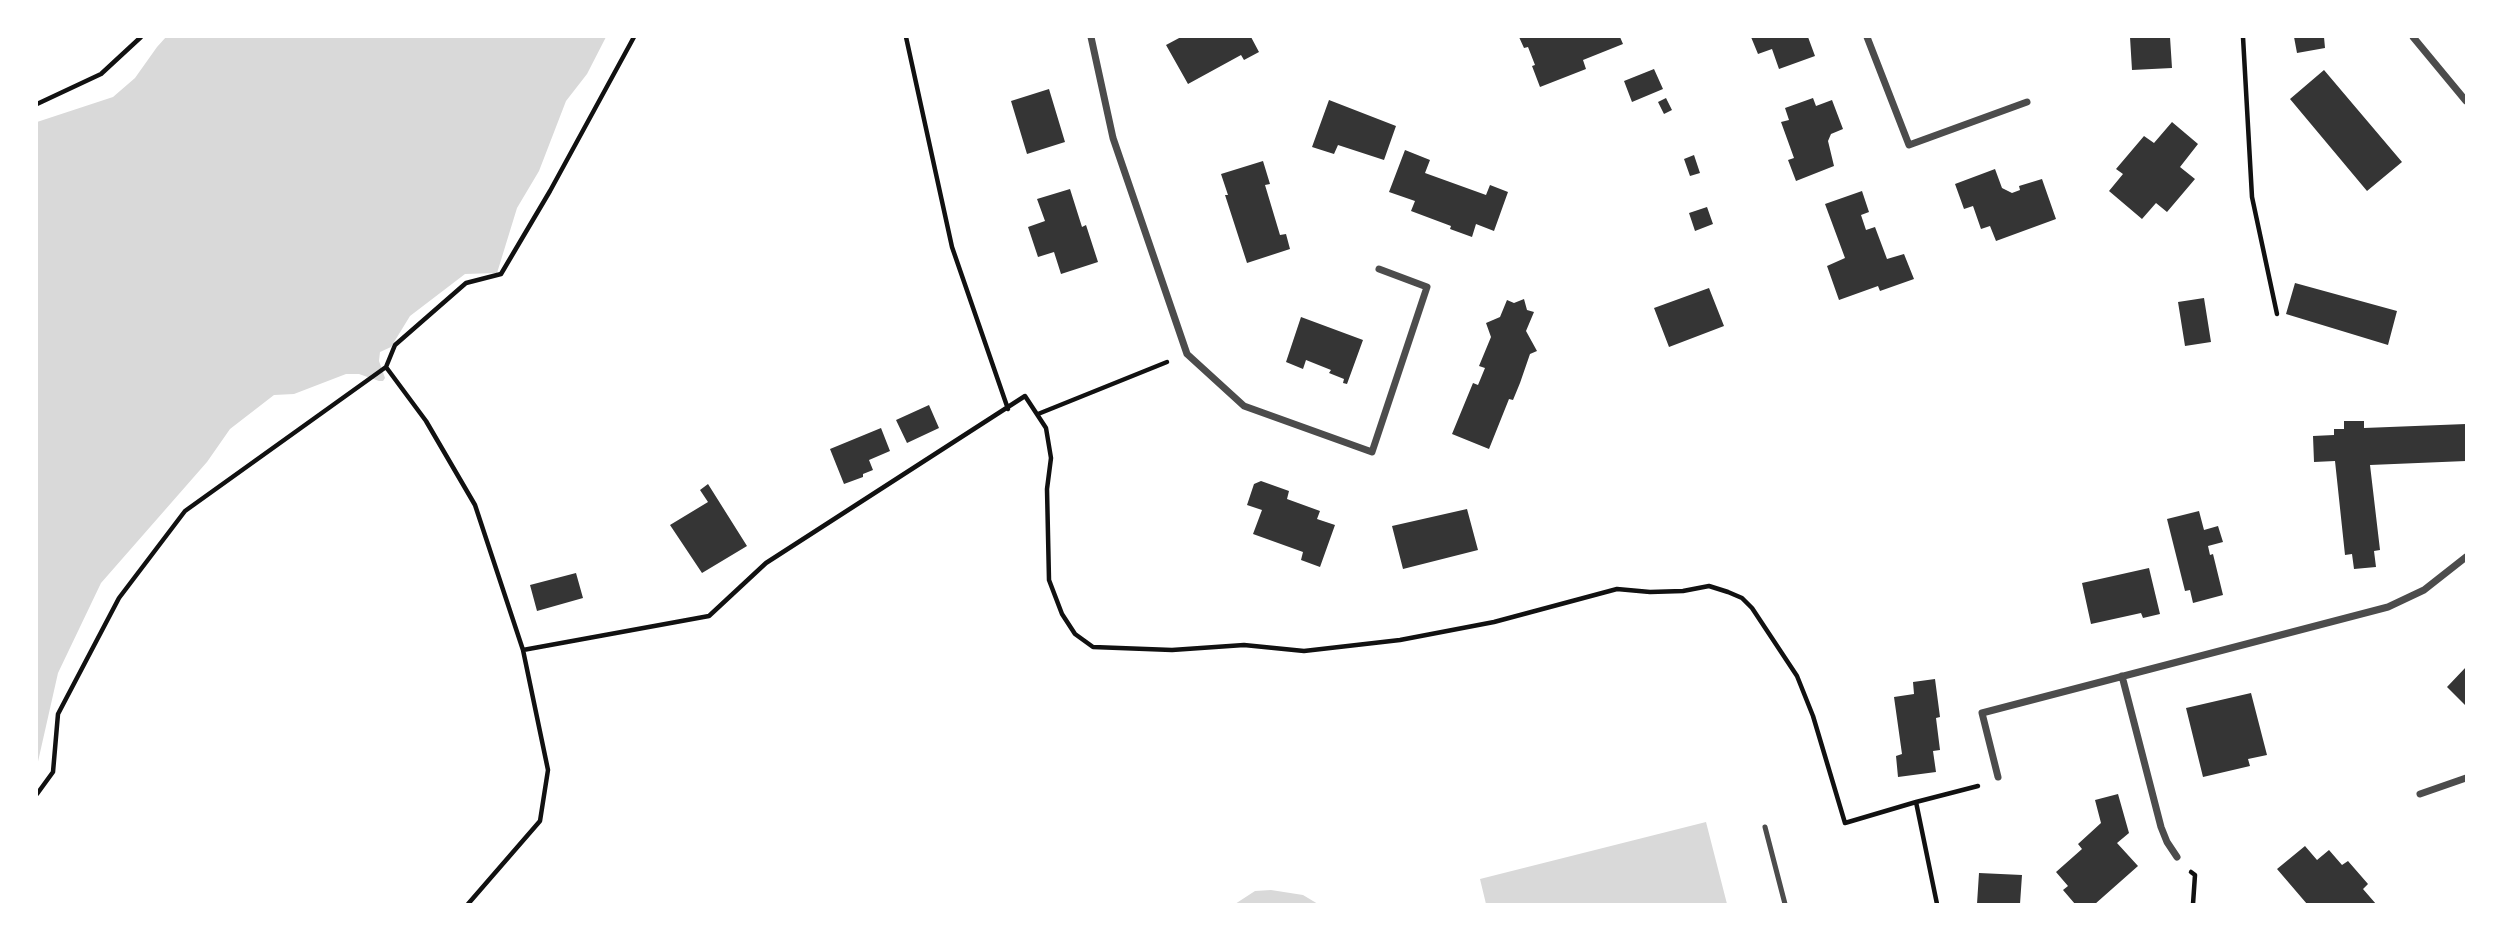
<!DOCTYPE html>
<style>
body{margin:0}
#map{position:relative;width:2503px;height:941px;overflow:hidden;background:#fff;font-family:"Golos Text",sans-serif}
canvas{display:block}
.frame{position:absolute;inset:0;border:38px solid #fff;pointer-events:none}
</style>
<div id="map">
<canvas width="2503" height="941"></canvas>
<div class="frame"></div>
</div>
<script>
const c = document.querySelector('canvas').getContext('2d');
c.lineJoin = 'round';
function paint(path, color) {
  c.fillStyle = color;
  c.fill(path, 'evenodd');
}
function poly(rows) {
  const path = new Path2D();
  for (const r of rows) {
    path.moveTo(r[0], r[1]);
    for (let i = 2; i < r.length; i += 2) path.lineTo(r[i], r[i + 1]);
  }
  return path;
}
function strokePath(path, color, width, dash) {
  c.strokeStyle = color;
  c.lineWidth = width;
  c.lineCap = dash ? 'butt' : 'round';
  c.setLineDash(dash || []);
  c.stroke(path);
}
paint(poly([
 [166,37,606,37,587,74,566,101,539,171,517,208,497,273,465,274,410,316,391,347,380,352,379,361,385,378,383,381,379,381,359,374,346,374,294,394,274,395,230,429,207,462,101,583,58,673,37,766,37,122,113,97,135,78,157,47],
 [1706,822,1727,904,1486,904,1480,879],
 [1271,890,1303,895,1318,904,1235,904,1255,891]
]), '#d9d9d9');
paint(poly([
 [1181,37,1251,37,1259,52,1244,60,1241,55,1188,84,1166,45],
 [1519,37,1620,37,1623,44,1583,60,1586,69,1540,87,1532,66,1535,65,1528,47,1524,48],
 [1751,37,1808,37,1815,56,1779,69,1772,49,1758,54],
 [2130,37,2170,37,2172,68,2132,70],
 [2294,37,2324,37,2325,48,2297,53],
 [1654,69,1663,89,1632,102,1624,81],
 [2324,70,2402,162,2367,191,2290,99],
 [1049,89,1065,142,1027,154,1011,101],
 [1666,98,1672,110,1664,114,1658,102],
 [1813,98,1816,106,1832,100,1843,129,1831,134,1828,141,1834,166,1796,181,1788,160,1794,158,1781,122,1789,120,1785,108],
 [1329,100,1396,126,1384,160,1338,145,1334,154,1312,147],
 [2172,122,2198,144,2180,167,2195,179,2167,212,2156,203,2142,219,2109,191,2123,174,2116,169,2144,136,2154,143],
 [1405,150,1430,160,1425,173,1486,195,1490,185,1508,192,1494,231,1476,224,1472,237,1450,229,1451,226,1411,211,1415,201,1389,192],
 [1694,155,1700,173,1690,176,1684,159],
 [1263,161,1270,184,1265,185,1280,235,1286,234,1290,249,1247,263,1225,195,1228,195,1221,174],
 [1995,169,2002,188,2012,193,2020,190,2019,186,2042,179,2056,219,1996,241,1990,226,1981,229,1973,206,1964,209,1955,184],
 [1070,189,1082,227,1086,225,1098,262,1061,274,1054,252,1038,257,1028,227,1045,221,1037,199],
 [1862,191,1869,212,1861,215,1866,230,1875,227,1887,259,1904,254,1914,279,1880,291,1878,286,1839,300,1827,266,1845,258,1825,204],
 [1707,207,1713,224,1695,231,1689,213],
 [2295,283,2397,311,2388,345,2286,314],
 [1709,288,1724,326,1669,347,1654,308],
 [2204,298,2211,342,2185,346,2178,302],
 [1524,299,1527,310,1534,312,1526,331,1537,351,1530,354,1520,383,1513,400,1509,399,1489,449,1452,434,1473,383,1478,385,1485,368,1479,366,1491,337,1486,323,1500,317,1507,300,1514,303],
 [1301,317,1363,340,1347,384,1343,383,1344,379,1329,373,1331,370,1306,360,1303,369,1286,362],
 [929,405,939,428,907,443,896,420],
 [2344,421,2364,421,2364,428,2466,424,2466,461,2370,465,2380,550,2374,551,2376,567,2354,569,2352,554,2345,555,2335,461,2314,462,2313,436,2334,435,2334,429,2344,429],
 [881,428,890,451,869,460,873,470,863,474,863,477,844,484,830,449],
 [1261,481,1289,491,1287,499,1320,511,1317,519,1335,525,1320,567,1301,560,1303,552,1253,534,1262,510,1247,505,1254,484],
 [708,484,747,546,702,573,670,525,708,502,700,490],
 [1467,509,1478,550,1403,569,1392,526],
 [2199,511,2204,530,2218,526,2223,542,2208,546,2210,555,2213,554,2223,595,2193,603,2190,590,2185,591,2167,519],
 [2149,568,2160,614,2143,618,2141,613,2091,624,2082,583],
 [576,573,583,598,537,611,530,585],
 [2466,667,2466,706,2447,687],
 [1935,679,1940,717,1936,718,1940,750,1933,751,1936,772,1898,777,1896,756,1902,754,1894,697,1914,694,1913,682],
 [2251,693,2267,755,2248,759,2250,766,2203,777,2186,708],
 [2118,794,2129,833,2117,843,2138,866,2095,904,2075,904,2063,890,2068,886,2056,872,2082,849,2078,844,2101,823,2095,800],
 [2305,846,2317,860,2329,850,2342,865,2348,861,2368,884,2363,889,2376,904,2307,904,2277,869],
 [1979,873,2022,875,2020,904,1977,904]
]), '#353535');
strokePath(poly([
 [906,37,952,247,1008,409],
 [2243,37,2252,197,2277,314],
 [37,104,101,74,141,37],
 [386,367,426,421,475,505,523,650,548,770,540,821,468,904],
 [1038,414,1167,362],
 [523,650,709,616,766,563,1025,396,1046,428,1051,458,1047,489,1049,580,1062,614,1075,634,1093,647,1172,650,1244,645,1304,651,1400,640,1494,622,1617,589,1650,592,1683,591,1709,586,1728,592,1742,598,1752,608,1797,676,1813,716,1845,823,1916,802,1937,904],
 [37,794,53,772,58,714,119,598,185,511,386,367,395,345,466,283,501,274,550,191,634,37],
 [1916,802,1978,786],
 [2191,872,2195,875,2193,904]
]), '#111', 4.5);
strokePath(poly([
 [1765,827,1785,904]
]), '#4c4c4c', 5);
strokePath(poly([
 [1091,37,1113,138,1187,354,1244,406,1372,452,1427,287,1379,269],
 [1867,37,1909,145,2027,102],
 [2413,37,2466,101],
 [2122,676,2161,827,2167,842,2177,857],
 [1998,777,1982,713,2388,607,2424,590,2466,557],
 [2420,794,2466,778]
]), '#4c4c4c', 7);
</script>
